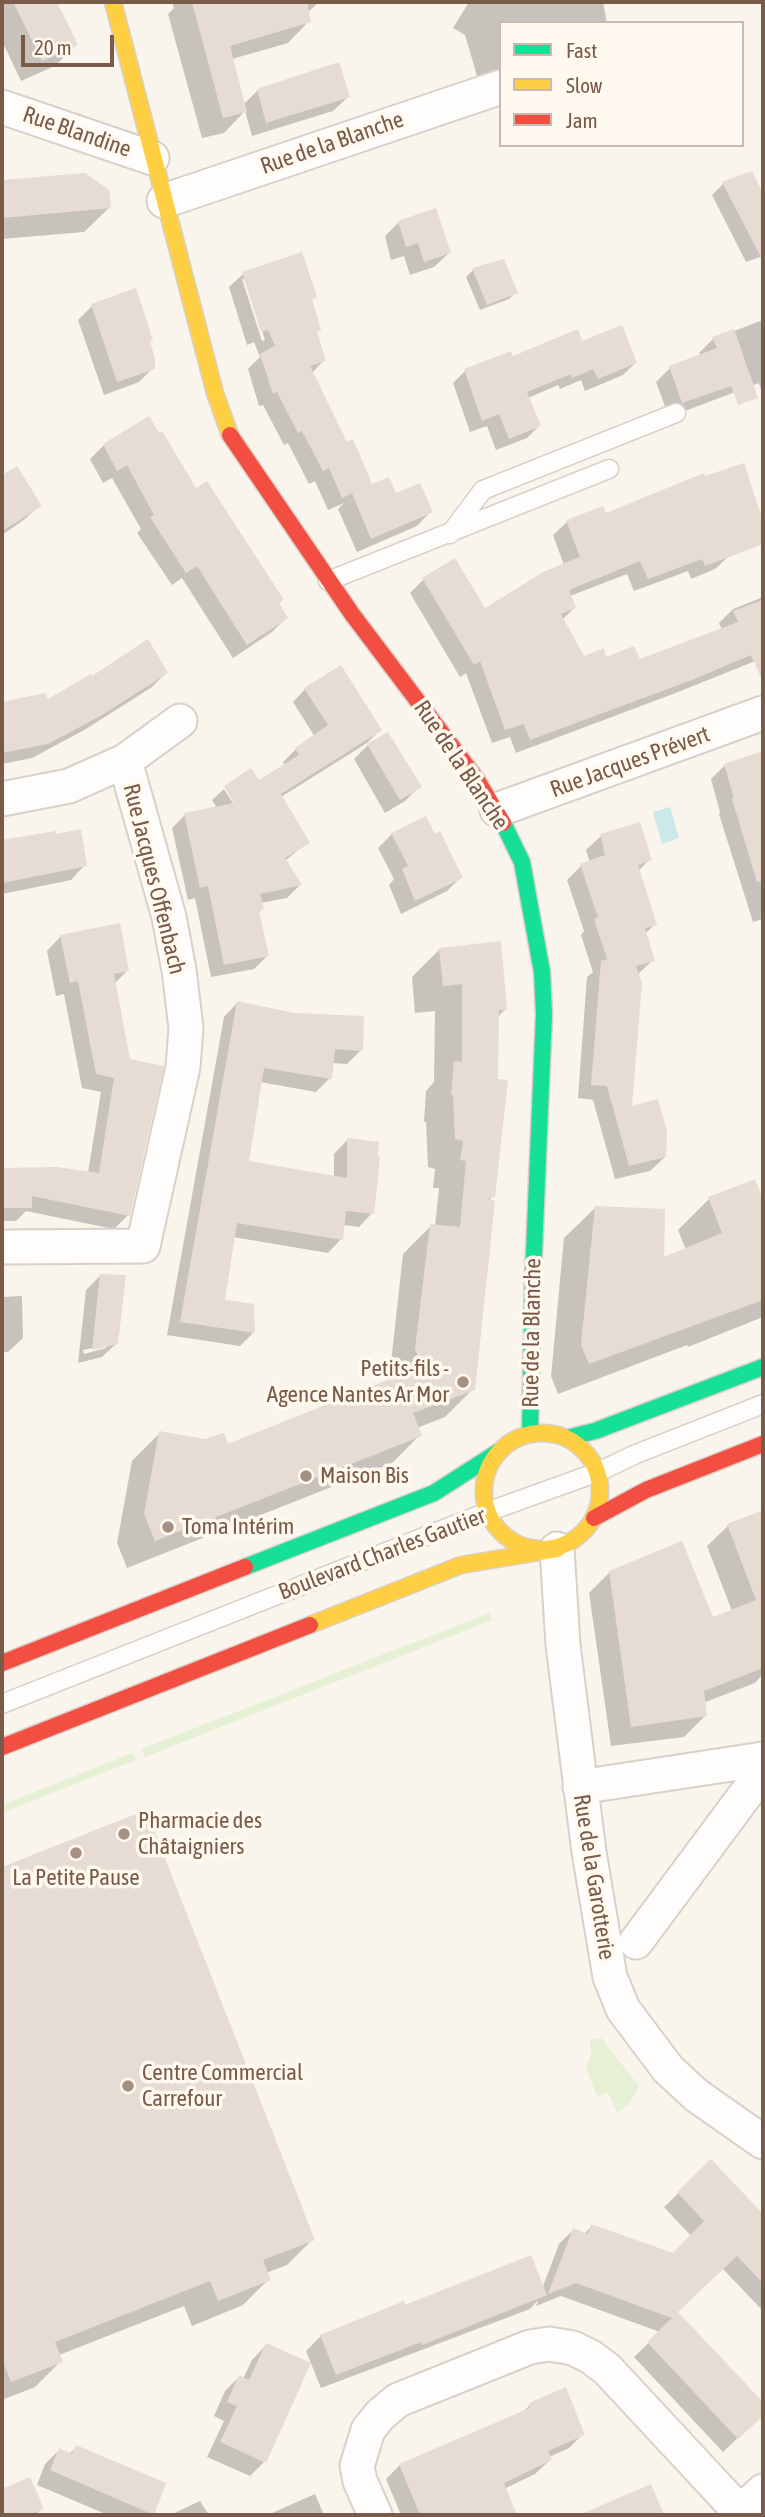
<!DOCTYPE html>
<meta charset="utf-8">
<style>
body{margin:0}
#map{position:relative;width:765px;height:2517px;overflow:hidden;background:#f9f4ec;font-family:"Asap Condensed",sans-serif}
canvas{display:block}
.frame{position:absolute;inset:0;border:4px solid #7a5a48;pointer-events:none}
.legend{position:absolute;left:499px;top:21px;width:245px;height:126px;box-sizing:border-box;background:#fff9ef;border:2px solid #cab9ac;margin:0;padding:9px 12px;list-style:none;font-size:21px;color:#7a5a48}
.legend li{display:flex;align-items:center;gap:14px;height:35px}
.legend b{width:35px;border:2px solid #cab9ac}
.scale{position:absolute;left:21px;top:35px;width:93px;height:32px;box-sizing:border-box;border:4px solid #7a5a48;border-top:0;padding-left:9px;font-size:21px;line-height:24px;white-space:nowrap;color:#7a5a48;-webkit-text-stroke:5px #fff9ef;paint-order:stroke}
</style>
<div id="map">
<canvas width="765" height="2517"></canvas>
<div class="frame"></div>
<ul class="legend">
<li><b style="height:9px;background:#16e098"></b>Fast</li>
<li><b style="height:9px;background:#ffcf43"></b>Slow</li>
<li><b style="height:9px;background:#f24e42"></b>Jam</li>
</ul>
<div class="scale">20 m</div>
</div>
<script>
const c = document.querySelector('canvas').getContext('2d');
c.lineJoin = 'round';
function paint(path, color) {
  c.fillStyle = color;
  c.fill(path, 'evenodd');
}
function poly(rows) {
  const path = new Path2D();
  for (const r of rows) {
    if (r.length === 3) {
      path.moveTo(r[0] + r[2], r[1]);
      path.arc(r[0], r[1], r[2], 0, 2 * Math.PI);
      continue;
    }
    path.moveTo(r[0], r[1]);
    for (let i = 2; i < r.length; i += 2) path.lineTo(r[i], r[i + 1]);
  }
  return path;
}
function strokePath(path, color, width, dash) {
  c.strokeStyle = color;
  c.lineWidth = width;
  c.lineCap = dash ? 'butt' : 'round';
  c.setLineDash(dash || []);
  c.stroke(path);
}
function drawText(font, color, halo, rows, align = 'center') {
  c.font = font + ' "Asap Condensed",sans-serif';
  c.lineWidth = 7;
  c.setLineDash([]);
  c.textBaseline = 'middle';
  c.strokeStyle = halo;
  c.fillStyle = color;
  for (const [text, x, y, turn = 0] of rows) {
    c.save();
    c.translate(x, y);
    c.rotate((+turn || 0) * Math.PI / 180);
    c.textAlign = isNaN(turn) ? turn : align;
    if (halo) c.strokeText(text, 0, 0);
    c.fillText(text, 0, 0);
    c.restore();
  }
}
paint(poly([
 [489,1613,492,1620,145,1757,142,1749],
 [133,1753,136,1760,2,1813,2,1805],
 [601,2038,639,2086,629,2104,617,2113,608,2093,597,2096,586,2068,591,2055,590,2040]
]), '#e5f0d5');
paint(poly([
 [670,807,679,838,662,844,653,812]
]), '#cce8eb');
paint(poly([
 [2,2,55,2,76,45,55,66,21,81,2,41],
 [172,2,319,2,307,13,309,21,288,43,232,59,243,105,258,90,348,97,333,111,252,136,245,111,224,133,202,138,168,14,174,8],
 [469,2,603,2,607,23,501,23,501,80,480,86,465,35,453,28],
 [751,173,763,198,763,256,746,262,712,195,723,184],
 [84,175,109,208,84,232,2,239,2,181],
 [399,222,449,253,434,267,410,275,404,256,391,260,385,236],
 [473,270,516,292,509,299,480,310,466,277],
 [243,274,315,297,310,301,315,333,324,360,312,373,346,444,370,484,364,490,396,496,431,511,417,526,357,552,338,509,344,503,328,510,315,481,309,484,288,443,284,445,263,405,259,406,248,369,260,357,254,342,247,345,229,287],
 [242,279,246,279,265,340,262,341],
 [92,306,148,342,153,368,139,382,104,395,78,320],
 [763,320,763,396,759,383,669,417,656,382,670,368,701,356,699,353,713,339],
 [581,343,635,363,623,375,585,391,581,380,560,389,558,385,528,398,539,426,527,438,496,450,487,426,470,432,453,383,465,371],
 [104,445,195,491,286,618,272,632,233,658,182,578,172,585,137,533,141,529,112,478,103,483,90,459],
 [743,465,763,526,750,541,729,556,715,569,691,579,688,571,634,591,627,574,570,596,574,608,562,620,583,658,639,661,722,630,719,623,733,609,763,597,763,658,673,694,516,753,510,737,492,743,466,673,460,677,410,593,423,580,484,610,564,565,553,535,567,522,605,515],
 [17,468,40,505,25,519,2,535,2,477],
 [166,673,152,687,86,729,32,758,2,764,2,704,44,695,47,701],
 [305,689,380,730,367,743,281,797,308,842,285,861,300,885,287,898,261,903,262,909,258,913,267,956,254,969,211,977,195,898,188,900,172,828,185,815,217,808,212,800,224,789,238,811,259,783,285,766,283,762,296,749,315,737,293,702],
 [368,745,419,787,405,801,385,813,354,759],
 [763,753,763,919,753,922,719,814,720,812,711,779,725,765],
 [392,834,434,836,461,877,447,891,401,914,389,885,394,879,378,848],
 [601,836,650,859,638,871,655,924,645,934,653,960,638,974,630,1109,665,1157,650,1171,615,1179,593,1100,578,1098,587,977,593,972,581,935,584,931,567,880,581,866,590,863,586,850],
 [20,844,85,865,71,880,2,894,2,847],
 [61,936,127,971,114,984,128,1215,114,1229,26,1211,16,1221,2,1221,2,1169,57,1168,88,1173,101,1092,82,1088,64,994,56,996,47,951],
 [440,949,505,1009,497,1018,493,1196,489,1201,473,1389,445,1417,417,1428,420,1435,392,1463,127,1568,117,1543,132,1461,160,1433,227,1446,389,1381,403,1254,431,1226,435,1226,439,1188,433,1188,435,1169,428,1167,426,1122,424,1122,426,1091,434,1082,435,1011,415,1013,412,977],
 [237,1003,361,1050,347,1064,332,1063,330,1078,316,1092,260,1082,247,1162,334,1177,334,1154,347,1140,372,1213,359,1227,343,1225,341,1239,328,1253,233,1237,223,1302,253,1333,240,1346,167,1335,224,1017],
 [754,1181,763,1205,763,1317,688,1347,687,1345,558,1394,551,1376,564,1238,595,1208,663,1259,686,1250,678,1230,709,1199],
 [100,1276,117,1343,102,1357,78,1363,86,1290],
 [106,1345,106,1348,84,1354,83,1350],
 [22,1296,23,1338,8,1352,2,1352,2,1297],
 [763,1511,763,1674,755,1683,703,1703,705,1716,684,1737,611,1746,589,1593,610,1572,712,1619,732,1611,707,1546,728,1526],
 [145,1812,313,2239,287,2265,266,2273,269,2279,243,2305,192,2326,184,2306,59,2355,61,2361,35,2387,2,2400,2,1869],
 [711,2162,763,2215,763,2311,722,2268,676,2312,763,2405,763,2414,723,2452,634,2357,660,2332,561,2296,536,2306,538,2300,530,2309,321,2388,306,2351,321,2336,404,2307,542,2289,559,2244,573,2230,584,2234,592,2226,673,2255,691,2236,664,2207],
 [266,2345,264,2462,250,2476,207,2457,224,2421,214,2416,225,2391,239,2377,243,2379,252,2360],
 [530,2405,583,2434,569,2448,549,2457,550,2460,535,2474,504,2489,515,2515,431,2515,430,2512,421,2515,401,2515,386,2479,400,2465,521,2414],
 [77,2447,164,2484,152,2514,108,2515,37,2485,45,2464,59,2450,69,2454],
 [29,2479,42,2508,35,2515,2,2515,2,2491],
 [315,2494,324,2515,270,2515,272,2513],
 [200,2501,209,2515,170,2515]
]), '#0003');
paint(poly([
 [13,2,57,2,78,45,42,61],
 [192,2,307,2,311,22,230,46,247,112,223,118],
 [339,62,350,97,266,123,257,89],
 [752,171,763,194,763,261,722,182],
 [85,173,109,190,111,208,2,218,2,180],
 [436,208,451,253,424,262,418,243,406,247,398,221],
 [302,252,317,297,312,299,321,330,317,332,326,361,310,366,347,442,353,439,372,484,342,498,329,468,323,471,302,431,298,433,277,392,273,394,260,354,275,346,268,330,261,332,242,272],
 [504,259,518,293,487,305,472,268],
 [136,288,153,340,150,341,155,359,155,369,117,382,91,304],
 [622,325,637,363,598,379,593,369,572,378,571,374,527,392,541,426,509,439,499,414,482,421,464,369,511,351,513,356,578,329,582,341],
 [734,329,758,398,738,405,731,386,682,403,669,366,717,348,712,337],
 [149,416,159,433,162,431,196,488,207,481,284,600,279,603,288,618,247,645,197,566,186,573,150,517,154,515,127,465,117,471,103,444],
 [744,463,763,521,763,544,705,566,702,559,648,579,640,561,569,590,576,608,561,614,584,656,604,648,606,657,634,646,640,659,738,622,733,611,763,600,763,682,751,655,689,681,530,740,524,724,505,730,480,661,474,665,422,578,455,558,485,608,545,571,580,557,566,520,603,506,606,513,704,473,705,476],
 [17,466,42,506,2,531,2,475],
 [389,477,396,493,420,483,433,512,371,539,352,493],
 [148,639,168,673,102,715,48,744,2,753,2,702,45,693,48,699,91,674,92,676],
 [341,665,382,730,281,794,310,843,285,858,302,885,260,894,264,909,259,911,269,956,224,965,208,886,200,888,184,813,234,803,224,786,251,768,259,780,299,755,295,748,328,725,304,688],
 [388,732,422,787,400,800,367,744],
 [763,751,763,881,757,882,732,799,734,798,724,764],
 [426,816,435,834,440,831,463,878,415,901,402,869,408,866,391,833],
 [640,822,652,860,638,865,657,925,645,928,655,961,636,966,642,983,632,1106,658,1099,667,1131,666,1157,629,1166,607,1086,591,1085,601,961,607,959,594,919,598,917,580,864,605,855,600,834],
 [81,829,87,866,2,883,2,840,56,831,56,834],
 [120,923,129,971,114,974,130,1059,164,1066,130,1216,32,1196,32,1208,2,1208,2,1168,57,1167,99,1173,114,1078,96,1074,78,981,70,983,60,935],
 [501,941,507,1010,499,1010,498,1079,508,1080,495,1197,487,1199,495,1201,475,1390,413,1413,422,1436,155,1541,144,1514,159,1431,205,1439,224,1433,228,1444,422,1366,415,1349,430,1224,460,1227,466,1161,460,1160,463,1141,455,1139,453,1095,451,1095,454,1061,462,1062,462,984,443,986,439,948],
 [237,1001,294,1013,364,1016,363,1051,335,1049,332,1079,264,1068,249,1161,347,1178,347,1138,379,1142,378,1156,380,1157,374,1214,346,1211,343,1240,237,1223,225,1300,254,1304,255,1333,180,1322],
 [755,1179,763,1200,763,1300,589,1364,581,1345,595,1206,665,1209,664,1257,722,1233,708,1197],
 [100,1274,126,1275,118,1344,92,1350],
 [763,1510,763,1668,704,1691,707,1716,631,1727,609,1571,682,1541,713,1617,756,1600,727,1524],
 [146,1810,315,2240,263,2260,271,2280,218,2301,210,2281,55,2342,63,2362,11,2382,2,2359,2,1867],
 [711,2159,763,2214,763,2283,737,2256,678,2312,763,2402,763,2416,738,2439,647,2342,672,2318,576,2283,548,2294,573,2228,588,2234,591,2224,673,2253,704,2221,677,2192],
 [531,2255,547,2295,422,2345,421,2342,336,2375,320,2335,404,2301,405,2305],
 [266,2343,311,2363,266,2463,220,2442,237,2406,227,2402,239,2375,249,2380],
 [566,2387,585,2435,548,2451,552,2460,504,2483,517,2515,420,2515,399,2464,530,2408,529,2403],
 [76,2445,166,2483,154,2515,50,2470,59,2448,72,2454],
 [30,2477,44,2509,29,2515,2,2515,2,2489],
 [651,2484,664,2515,579,2515]
]), '#e6dcd3');
const lane = poly([
 [450,534,483,490,676,413],
 [328,581,609,469],
 [2,1704,487,1512,598,1472,636,1454,763,1404]
]);
const street = poly([
 [2,107,152,158],
 [164,201,501,87],
 [2,799,69,786,125,761,180,721],
 [497,810,763,713],
 [2,1247,143,1246,183,1067,186,1028,179,970,169,917,125,761],
 [557,1549,563,1645,589,1852,610,1977,623,2009,668,2069,696,2095,763,2142],
 [580,1787,763,1759],
 [636,1942,763,1771],
 [375,2515,360,2481,357,2466,368,2430,380,2415,398,2400,530,2347,549,2344,573,2348,591,2357,607,2369,740,2512],
 [737,2515,763,2491]
]);
const fast = poly([
 [503,823,522,862,542,972,544,1014,533,1276,530,1434],
 [567,1438,595,1431,763,1367],
 [245,1567,434,1493,498,1452]
]);
const slow = poly([
 [113,2,215,393,230,435],
 [542,1491,58],
 [310,1625,461,1565,557,1549]
]);
const jam = poly([
 [230,435,352,614,475,777,503,823],
 [594,1518,646,1490,763,1444],
 [2,1663,245,1567],
 [2,1747,310,1625]
]);
strokePath(lane, '#d8d1ca', 21);
strokePath(street, '#d8d1ca', 37);
strokePath(fast, '#d8d0c8', 19);
strokePath(slow, '#d8d0c8', 19);
strokePath(jam, '#d8d0c8', 19);
strokePath(lane, '#fefdfc', 18);
strokePath(street, '#fefdfc', 33);
strokePath(fast, '#16e098', 16);
strokePath(slow, '#ffcf43', 16);
strokePath(jam, '#f24e42', 16);
for (const [x, y, r, color] of [
 [463,1382,7,"#a69081"],
 [306,1476,7,"#a69081"],
 [168,1527,7,"#a69081"],
 [124,1834,7,"#a69081"],
 [76,1853,7,"#a69081"],
 [128,2086,7,"#a69081"]
]) {
  const dot = new Path2D();
  dot.arc(x, y, r, 0, 2 * Math.PI);
  c.fillStyle = color;
  c.fill(dot);
  strokePath(dot, '#fff9ef', 2.5);
}
drawText('23px', '#7a5a48', '#fff9ef', [
 ["Rue Blandine",77,132,19],
 ["Rue de la Blanche",332,143,-19],
 ["Rue Jacques Prévert",630,762,-20],
 ["Rue de la Blanche",461,765,56],
 ["Rue Jacques Offenbach",154,879,76],
 ["Rue de la Blanche",532,1333,-89],
 ["Boulevard Charles Gautier",382,1554,-21],
 ["Rue de la Garotterie",594,1877,81]
]);
drawText('23px', '#7a5a48', '#fff9ef', [
 ["Petits-fils -",449,1369,"right"],
 ["Agence Nantes Ar Mor",449,1395,"right"],
 ["Maison Bis",320,1476],
 ["Toma Intérim",182,1527],
 ["Pharmacie des",138,1821],
 ["Châtaigniers",138,1847],
 ["La Petite Pause",76,1878,"center"],
 ["Centre Commercial",142,2073],
 ["Carrefour",142,2099]
], 'left');
</script>
